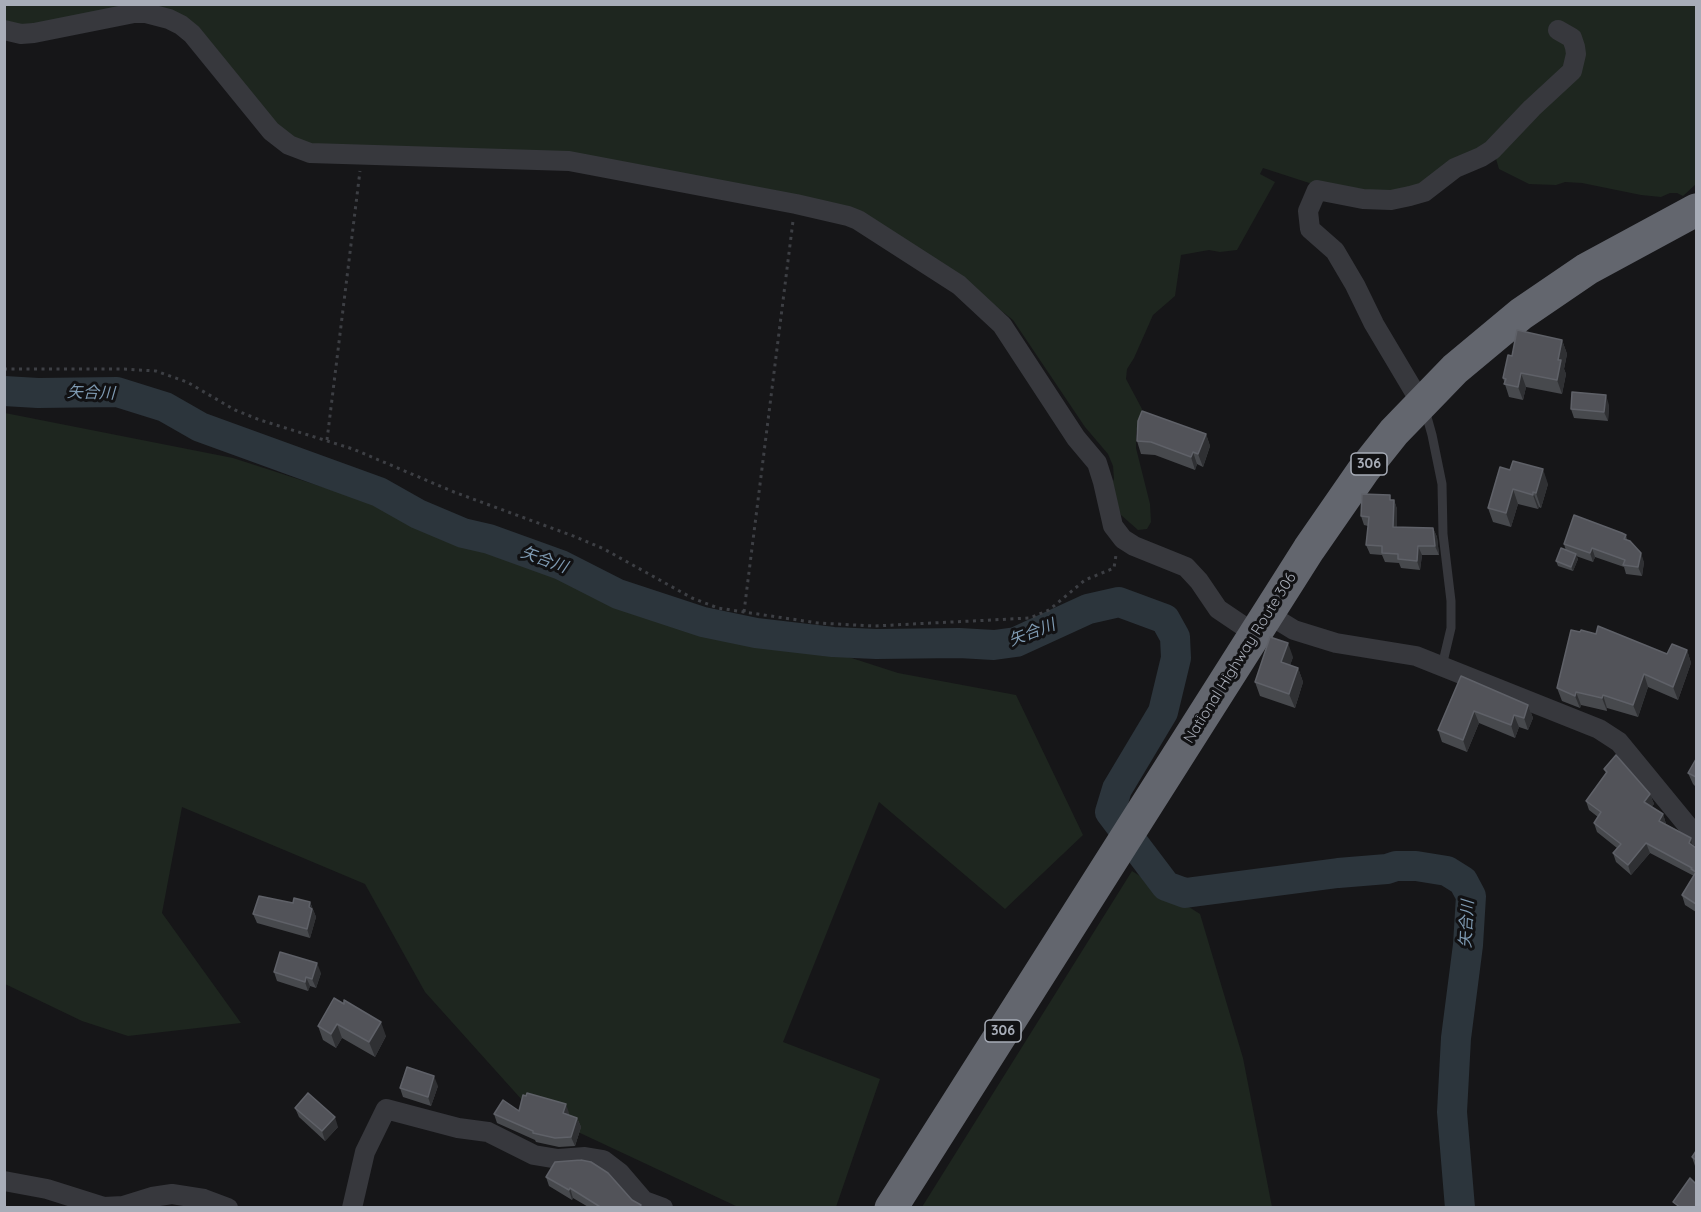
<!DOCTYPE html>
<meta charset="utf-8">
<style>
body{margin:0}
#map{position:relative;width:1701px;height:1212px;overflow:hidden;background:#161618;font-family:Quicksand,sans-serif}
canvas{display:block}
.frame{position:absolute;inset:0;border:6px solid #a8adb8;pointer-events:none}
</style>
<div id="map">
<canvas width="1701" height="1212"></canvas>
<div class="frame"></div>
</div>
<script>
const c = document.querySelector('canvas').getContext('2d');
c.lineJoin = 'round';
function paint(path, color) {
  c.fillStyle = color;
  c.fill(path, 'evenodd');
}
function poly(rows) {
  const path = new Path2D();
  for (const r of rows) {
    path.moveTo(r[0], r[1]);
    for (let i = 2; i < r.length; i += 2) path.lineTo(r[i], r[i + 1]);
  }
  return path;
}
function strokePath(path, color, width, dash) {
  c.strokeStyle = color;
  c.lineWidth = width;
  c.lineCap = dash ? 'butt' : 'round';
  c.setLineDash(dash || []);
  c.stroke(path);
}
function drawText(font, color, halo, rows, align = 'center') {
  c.font = font + ' Quicksand,"Noto Sans JP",sans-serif';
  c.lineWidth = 6;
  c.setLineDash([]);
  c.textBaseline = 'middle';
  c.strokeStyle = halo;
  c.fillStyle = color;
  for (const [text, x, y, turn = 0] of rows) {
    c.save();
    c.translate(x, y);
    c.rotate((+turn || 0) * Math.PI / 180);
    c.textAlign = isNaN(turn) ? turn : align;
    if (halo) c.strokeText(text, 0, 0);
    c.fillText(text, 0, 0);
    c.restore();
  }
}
paint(poly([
 [5,4,1696,5,1696,184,1683,196,1677,193,1670,193,1661,197,1641,195,1582,183,1565,182,1556,185,1529,184,1499,169,1496,159,1497,151,1500,146,1532,113,1568,84,1578,69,1580,59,1579,41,1574,33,1557,26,1556,34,1569,44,1571,58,1565,73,1528,105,1490,147,1462,159,1428,186,1391,196,1363,195,1334,191,1263,168,1260,174,1275,182,1237,250,1220,252,1209,250,1181,255,1175,296,1153,315,1134,358,1127,369,1126,379,1142,409,1136,433,1136,448,1150,504,1151,522,1147,529,1138,530,1121,515,1110,487,1114,479,1113,466,1108,454,1085,427,1013,320,965,282,872,221,809,199,585,155,325,148,309,146,291,137,276,123,195,25,178,14,165,9,143,5,122,6,39,25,19,25,5,22],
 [5,413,233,458,898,673,1016,695,1083,835,1005,909,879,802,783,1042,880,1079,836,1207,738,1207,531,1110,425,992,365,884,182,807,162,913,241,1023,128,1036,82,1021,5,984],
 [1132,871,1200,914,1243,1058,1272,1207,922,1207]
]), '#1e261f');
strokePath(poly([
 [4,391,38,393,117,392,165,407,200,427,379,492,418,514,463,533,489,539,561,565,618,594,703,622,756,633,833,642,876,644,959,643,994,645,1016,642,1088,609,1119,602,1165,619,1175,637,1176,658,1163,712,1117,789,1110,812,1166,886,1185,893,1338,873,1387,869,1396,866,1416,866,1447,871,1463,881,1471,896,1468,945,1456,1038,1452,1112,1460,1208]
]), '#2c353c', 30);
strokePath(poly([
 [4,369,123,369,156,371,187,382,235,410,260,420,353,449,454,492,576,537,604,549,692,598,718,608,744,612,818,623,874,626,1030,618,1049,610,1085,580,1114,568,1116,555],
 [327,440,360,171],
 [744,612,793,221]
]), '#3d3f44', 3, [3, 4.5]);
strokePath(poly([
 [1425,410,1432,435,1442,484,1443,534,1451,601,1451,628,1442,666]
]), '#37383d', 9);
strokePath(poly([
 [4,30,21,34,34,33,134,13,146,13,169,19,181,25,192,34,271,131,289,145,310,153,569,161,796,204,848,216,858,220,959,285,1002,325,1076,438,1097,463,1103,482,1113,526,1123,539,1134,546,1186,567,1199,581,1218,609,1255,634],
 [1421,403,1374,324,1355,285,1335,251,1310,229,1308,211,1317,190,1363,199,1391,200,1410,196,1424,192,1455,168,1481,157,1492,150,1532,108,1572,71,1576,54,1575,47,1572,38,1558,30],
 [1268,614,1294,630,1336,643,1416,656,1599,729,1619,742,1696,836],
 [4,1181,47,1189,104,1207,123,1206,152,1197,172,1194,204,1199,228,1208],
 [352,1208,365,1152,386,1109,458,1128,488,1132,534,1155,558,1159,585,1157,603,1160,620,1173,644,1201,663,1208]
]), '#37383d', 20);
strokePath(poly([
 [891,1208,1309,549,1363,471,1394,432,1455,369,1521,314,1587,269,1696,210]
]), '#63666e', 33);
paint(poly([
 [1562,340,1567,354,1564,369,1566,374,1562,394,1526,387,1523,400,1509,397,1503,378,1512,356],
 [1609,405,1608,421,1574,418,1571,409],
 [1206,434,1210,446,1203,467,1197,464,1195,470,1155,455,1141,454,1137,441],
 [1500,467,1548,484,1541,508,1539,507,1538,509,1518,504,1511,527,1493,522,1488,508],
 [1392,500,1394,500,1397,509,1397,527,1433,528,1437,537,1439,555,1422,555,1420,570,1401,568,1399,563,1385,562,1382,555,1370,554,1366,545,1368,526,1364,525,1361,516],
 [1626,535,1627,540,1644,562,1642,576,1626,574,1624,567,1595,557,1593,562,1576,556,1578,559,1573,571,1558,566,1556,561,1566,551,1564,544],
 [1687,650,1691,663,1678,700,1648,687,1638,717,1607,708,1607,711,1581,705,1580,708,1562,701,1557,688,1667,654],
 [1293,657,1290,665,1298,668,1303,682,1295,708,1260,696,1255,682],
 [1461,676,1528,705,1533,718,1528,730,1519,727,1515,738,1479,723,1467,752,1442,742,1438,730],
 [1696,759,1696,787,1693,784,1688,773],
 [1604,769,1650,794,1654,804,1651,807,1663,814,1666,824,1691,838,1694,846,1696,848,1696,912,1685,905,1682,895,1694,876,1650,853,1631,875,1616,862,1613,853,1617,848,1597,832,1594,823,1598,817,1589,810,1586,801,1606,773],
 [310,902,316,917,310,938,257,923,253,914,293,903],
 [274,972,321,973,316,988,310,986,308,991,277,981],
 [334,998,386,1036,375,1057,342,1038,336,1048,323,1040,318,1026],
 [438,1086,431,1106,403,1097,400,1088],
 [295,1108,338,1127,325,1141,299,1117],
 [519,1111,569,1113,568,1115,577,1118,581,1127,575,1146,559,1147,536,1142,535,1140,497,1123,494,1114],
 [1696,1151,1696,1169,1692,1157],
 [546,1177,632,1200,642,1208,590,1208,573,1198,572,1200,549,1186]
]), '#47494d');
paint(poly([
 [1562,340,1567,354,1564,369,1566,374,1562,394,1557,380,1558,360],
 [1521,373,1526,387,1523,400,1518,387],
 [1606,395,1609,405,1608,421,1604,412],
 [1206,434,1210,446,1203,467,1198,454],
 [1193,452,1197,464,1195,470,1191,457],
 [1543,469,1548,484,1541,508,1536,493],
 [1513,489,1518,504,1511,527,1506,513],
 [1533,492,1539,507,1538,509,1533,495],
 [1394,500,1397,509,1397,536,1393,527],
 [1433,528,1437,537,1439,555,1435,546],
 [1418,546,1422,555,1420,570,1417,561],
 [1592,548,1595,557,1593,562,1590,553],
 [1641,553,1644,562,1642,576,1638,567],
 [1576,554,1578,559,1573,571,1571,567],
 [1288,643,1293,657,1286,677,1281,662],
 [1687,650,1691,663,1678,700,1673,687],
 [1298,668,1303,682,1295,708,1289,694],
 [1644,674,1648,687,1638,717,1633,705],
 [1576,692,1581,705,1580,708,1575,696],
 [1603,695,1607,708,1607,711,1602,698],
 [1528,705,1533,718,1528,730,1524,718],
 [1474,711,1479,723,1467,752,1463,740],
 [1514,715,1519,727,1515,738,1511,725],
 [1650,794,1654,804,1647,811,1644,802],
 [1663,814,1666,824,1662,830,1659,821],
 [1691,838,1694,848,1689,843],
 [1646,843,1650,853,1631,875,1628,865],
 [310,902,316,917,310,938,307,929,309,907],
 [317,963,321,973,316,988,312,979],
 [306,977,310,986,308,991,305,982],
 [381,1022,386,1036,375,1057,369,1042],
 [337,1024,342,1038,336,1048,331,1034],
 [434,1076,438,1086,431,1106,428,1097],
 [566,1104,569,1113,566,1122,563,1113],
 [335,1117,338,1127,325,1141,322,1131],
 [577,1118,581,1127,575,1146,571,1137],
 [570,1188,573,1198,572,1200,569,1190]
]), '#2f3033');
const building = poly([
 [1517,330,1562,340,1558,360,1561,360,1557,380,1521,373,1518,387,1504,384,1506,379,1503,378,1508,355,1512,356,1517,330],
 [1572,392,1606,395,1604,412,1571,409,1572,392],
 [1142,411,1206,434,1198,454,1193,452,1191,457,1151,442,1137,441,1138,421,1142,411],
 [1513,461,1543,469,1536,493,1533,492,1533,495,1513,489,1506,513,1488,508,1500,467,1510,470,1513,461],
 [1362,494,1390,495,1390,500,1394,500,1393,527,1433,528,1435,546,1418,546,1417,561,1398,559,1398,554,1382,553,1382,546,1366,545,1369,517,1361,516,1362,494],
 [1574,515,1622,533,1626,535,1624,539,1630,541,1641,553,1638,567,1623,565,1625,560,1592,548,1590,553,1564,544,1574,515],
 [1561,548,1576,554,1571,567,1556,561,1561,548],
 [1598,626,1667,654,1672,644,1687,650,1673,687,1644,674,1633,705,1603,695,1602,698,1576,692,1575,696,1557,688,1571,630,1580,632,1581,630,1596,634,1598,626],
 [1270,637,1288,643,1281,662,1298,668,1289,694,1255,682,1270,637],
 [1461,676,1528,705,1524,718,1514,715,1511,725,1474,711,1463,740,1438,730,1461,676],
 [1616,755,1650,794,1644,802,1663,814,1659,821,1691,838,1689,843,1696,848,1696,904,1682,895,1696,872,1691,869,1692,868,1646,843,1628,865,1613,853,1621,844,1594,823,1601,812,1586,801,1607,772,1604,769,1616,755],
 [1696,759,1696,777,1688,773,1696,759],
 [259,896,293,903,294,898,310,902,309,907,312,909,307,929,253,914,259,896],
 [280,952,317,963,312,979,306,977,305,982,274,972,280,952],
 [334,998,344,1004,344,1000,381,1022,369,1042,337,1024,331,1034,318,1026,334,998],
 [407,1067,434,1076,428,1097,400,1088,407,1067],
 [308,1093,335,1117,322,1131,295,1108,308,1093],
 [527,1093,566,1104,563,1113,577,1118,571,1137,555,1138,533,1133,533,1131,494,1114,503,1100,519,1111,523,1095,526,1096,527,1093],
 [1696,1151,1696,1160,1692,1157,1696,1151],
 [581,1160,591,1162,608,1173,632,1200,641,1205,639,1208,602,1208,570,1188,569,1190,546,1177,555,1162,581,1160],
 [1690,1178,1696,1184,1696,1208,1681,1208,1673,1202,1690,1178]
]);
paint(building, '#525359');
strokePath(building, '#5f6168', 1.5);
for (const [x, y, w] of [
 [1369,464,36],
 [1003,1031,36]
]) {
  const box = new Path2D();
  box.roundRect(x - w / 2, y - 11, w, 22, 4.5);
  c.fillStyle = '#111113';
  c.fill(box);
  strokePath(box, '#a8adb8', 1.5);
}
drawText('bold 14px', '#a8adb8', null, [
 ["306",1369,464],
 ["306",1003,1031]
]);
drawText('15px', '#a8adb8', '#111113', [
 ["National Highway Route 306",1240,658,-58]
]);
drawText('italic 16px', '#7f9bb3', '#111113', [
 ["矢合川",91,393,2],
 ["矢合川",544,560,20],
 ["矢合川",1032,633,-21],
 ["矢合川",1467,924,-87]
]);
</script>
